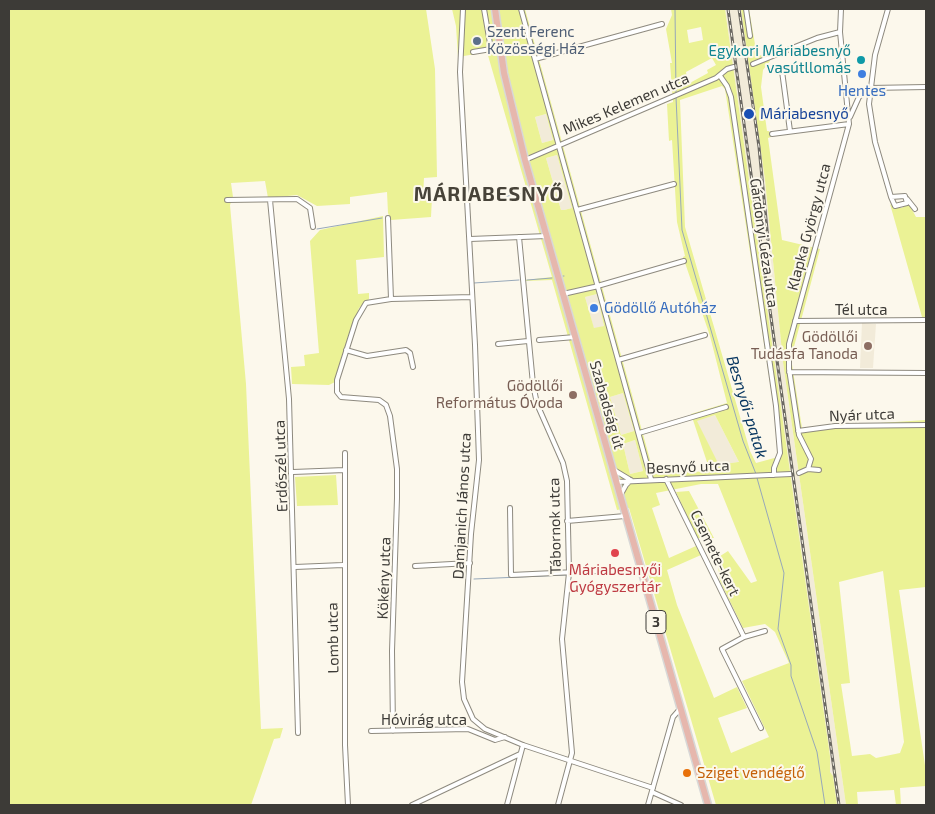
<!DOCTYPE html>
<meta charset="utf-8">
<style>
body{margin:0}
#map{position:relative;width:935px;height:814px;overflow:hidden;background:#fcf8ec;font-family:"Exo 2",sans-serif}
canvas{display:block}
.frame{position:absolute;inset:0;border:10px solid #3d3b37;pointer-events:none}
</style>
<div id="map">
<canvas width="935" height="814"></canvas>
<div class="frame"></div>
</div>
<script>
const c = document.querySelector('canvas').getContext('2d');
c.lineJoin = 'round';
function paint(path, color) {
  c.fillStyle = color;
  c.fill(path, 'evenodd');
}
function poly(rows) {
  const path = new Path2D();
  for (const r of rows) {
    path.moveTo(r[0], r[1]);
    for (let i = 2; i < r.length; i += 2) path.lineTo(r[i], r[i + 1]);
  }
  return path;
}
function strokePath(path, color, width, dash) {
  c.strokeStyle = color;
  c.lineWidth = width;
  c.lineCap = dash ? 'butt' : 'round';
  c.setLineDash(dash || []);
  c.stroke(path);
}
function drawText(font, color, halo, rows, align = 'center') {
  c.font = font + ' "Exo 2",sans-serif';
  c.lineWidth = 4;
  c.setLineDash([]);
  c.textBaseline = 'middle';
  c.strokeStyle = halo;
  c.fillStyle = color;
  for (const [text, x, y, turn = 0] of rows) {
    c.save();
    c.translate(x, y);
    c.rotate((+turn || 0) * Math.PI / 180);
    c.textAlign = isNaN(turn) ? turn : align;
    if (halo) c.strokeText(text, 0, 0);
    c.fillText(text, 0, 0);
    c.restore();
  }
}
paint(poly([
 [725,9,741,9,747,45,765,180,783,362,846,805,837,805,833,776,830,772,830,756],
 [546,114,553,140,542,143,535,117],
 [557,155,572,208,564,210,561,210,546,158],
 [597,294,604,326,594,329,585,297],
 [862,323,876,324,873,368,860,368],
 [623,393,634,431,621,435,610,397],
 [715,415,739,462,718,465,696,421],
 [635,440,643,471,630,474,623,444]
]), '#f2ebd9');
paint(poly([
 [9,9,426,9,435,69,437,177,424,178,423,197,432,197,431,217,391,220,388,213,387,192,350,197,350,204,317,206,297,195,268,198,265,181,231,183,233,197,230,205,246,384,261,729,283,728,280,738,274,739,251,805,9,805],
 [452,9,525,9,654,474,710,471,691,414,727,403,710,336,683,257,685,256,677,222,672,140,669,141,667,104,673,102,670,63,672,63,666,29,672,15,671,9,725,9,830,756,830,772,833,776,837,805,716,805,629,508,617,510,552,280,525,281,525,280,552,277,487,52,458,57,456,26],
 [701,27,703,40,689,43,687,30],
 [712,58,716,65,707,70,708,73,688,84,686,72],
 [722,86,725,89,777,428,778,457,756,463,750,451,685,227,680,100],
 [546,114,553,140,542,143,535,117],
 [557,155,572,208,564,210,561,210,546,158],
 [597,294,604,326,594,328,585,297],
 [623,393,634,431,621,435,610,397],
 [715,415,739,462,738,462,719,465,697,421],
 [635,440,643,471,630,474,623,444],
 [701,484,718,484,757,581,751,583,728,551,717,558,720,581,743,628,765,624,775,632,789,663,742,681,769,737,731,753,718,718,747,708,737,687,714,698,677,605,667,570,701,555,696,546,669,558,652,508,660,505,656,493],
 [741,9,749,9,757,56,768,54,770,61,763,70,761,87,767,131,769,131,771,137,768,138,782,240,820,249,791,358,802,428,926,420,926,587,899,590,926,772,926,786,900,788,901,805,896,805,894,790,857,792,858,805,846,805,783,362,765,180],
 [883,571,904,742,900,753,876,758,870,754,852,756,841,684,850,683,839,582],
 [908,202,916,217,926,217,926,318,922,317,890,204,894,207,902,208],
 [383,216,384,257,356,260,358,294,369,293,369,299,359,308,335,382,329,385,292,384,291,367,305,366,304,355,319,353,310,241,320,230],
 [336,475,338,505,297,506,295,477],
 [689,491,714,538,697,538,676,492]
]), '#ebf295');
strokePath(poly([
 [675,9,676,93],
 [676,97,682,230,743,441,756,474],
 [471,198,502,197,526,193],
 [317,229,382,218],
 [563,276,564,276],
 [527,280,552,278],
 [474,283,519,280],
 [757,478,784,573,778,629,791,665,791,676,817,752,825,805],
 [474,579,566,575]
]), '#97a8b9', 1);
const minor = poly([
 [463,9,460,72,475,345,479,460,471,534,462,682,464,699,473,719,485,729,523,745,653,788],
 [521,9,651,479],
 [746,9,750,36],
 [888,9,875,55,869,104,875,142,891,197,905,196,907,203,895,206,891,197],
 [473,52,491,49,484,9],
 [535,59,662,24],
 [753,64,817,38,840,32],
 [782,71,790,131],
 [720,76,727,86,731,97,776,406,780,453,774,468,774,475],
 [850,117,859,97,870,88,926,87],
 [772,134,849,124],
 [525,160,716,78,727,69,734,67],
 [907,199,915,209],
 [227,200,297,199,310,208,313,227],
 [270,200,289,399,298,733],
 [577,210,674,184],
 [388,218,391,299],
 [519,237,533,384,537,404,563,463,567,481,569,573,562,639,572,753,558,805],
 [470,239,547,236],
 [563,294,594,287,684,261],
 [795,321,926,320],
 [539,340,575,337],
 [498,344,528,341],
 [346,350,367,356,406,350,410,353,413,367],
 [618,360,705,335],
 [789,372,926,373],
 [798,431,835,426,926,425],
 [639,433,726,407],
 [345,453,345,745,348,805],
 [808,469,819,470],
 [614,470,629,479],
 [293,472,345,470],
 [799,473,808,469,811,459,799,435,789,369,789,344,849,124,840,32,841,9],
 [666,479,744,637,765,631],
 [616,482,791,474],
 [621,494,626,485,631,480],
 [510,508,511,575,640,569],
 [567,521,625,516],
 [415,566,470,563],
 [295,567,343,565],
 [744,637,722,649,761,728],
 [371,731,468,729,495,740,505,737],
 [393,731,392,651,397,498,397,469,390,416,386,405,379,400,341,397,337,392,337,380,356,320,366,303,391,299,472,297],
 [652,792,681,805],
 [412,805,520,754],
 [507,805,523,745],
 [648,805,673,717,680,709]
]);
const primary = poly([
 [495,9,504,73,525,160,708,805]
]);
strokePath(minor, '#8e8a7f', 6);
strokePath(primary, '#d8d8d7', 9);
strokePath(minor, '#fff', 4);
strokePath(primary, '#e6b7ad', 6);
const rail = poly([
 [728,9,839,805],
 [739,9,759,147,768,240]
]);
strokePath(rail, '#6b6862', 3);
strokePath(rail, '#fcf8ec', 1, [4]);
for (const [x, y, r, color] of [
 [477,41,5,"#5c6f8a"],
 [861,60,5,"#0f9aa8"],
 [862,74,5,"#3f7fe0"],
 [749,114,6,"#1a4fb4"],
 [594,308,5,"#3f7fe0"],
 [868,346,5,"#8d6e63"],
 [573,395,5,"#8d6e63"],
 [615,553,5,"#e0444e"],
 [687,773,5,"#e8710a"]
]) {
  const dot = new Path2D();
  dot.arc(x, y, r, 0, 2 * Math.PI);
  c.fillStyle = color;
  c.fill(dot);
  strokePath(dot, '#fcf8ec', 2);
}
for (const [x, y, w] of [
 [656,622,20]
]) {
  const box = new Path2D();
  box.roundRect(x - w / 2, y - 11.5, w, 23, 4);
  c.fillStyle = '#fcf8ec';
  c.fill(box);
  strokePath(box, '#3d3b37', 1);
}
drawText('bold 14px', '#3d3b37', null, [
 ["3",656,622]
]);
drawText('15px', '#4e5e75', '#fcf8ec', [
 ["Szent Ferenc",487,32],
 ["Közösségi Ház",487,49]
], 'left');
drawText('15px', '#0d838f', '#fcf8ec', [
 ["Egykori Máriabesnyő",851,51],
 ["vasútllomás",851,68]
], 'right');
drawText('15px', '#366cbe', '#fcf8ec', [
 ["Hentes",862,91],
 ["Gödöllő Autóház",604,308,"left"]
]);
drawText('15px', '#3d3b37', '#fcf8ec', [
 ["Mikes Kelemen utca",626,104,-23],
 ["Klapka György utca",809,227,-75],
 ["Gárdonyi Géza utca",764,243,82],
 ["Tél utca",861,310],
 ["Szabadság út",607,405,74],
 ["Nyár utca",862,415,-2],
 ["Erdőszél utca",281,466,-92],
 ["Besnyő utca",688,467,-2],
 ["Damjanich János utca",462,506,-87],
 ["Tábornok utca",555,526,-91],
 ["Csemete-kert",715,553,64],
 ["Kökény utca",384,578,-88],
 ["Lomb utca",333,638,-91],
 ["Hóvirág utca",424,720]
]);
drawText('15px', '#164399', '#fcf8ec', [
 ["Máriabesnyő",760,114]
], 'left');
drawText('15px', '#785e54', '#fcf8ec', [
 ["Gödöllői",858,337],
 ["Tudásfa Tanoda",858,354],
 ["Gödöllői",563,386],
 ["Református Óvoda",563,403]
], 'right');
drawText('15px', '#be3a42', '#fcf8ec', [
 ["Máriabesnyői",615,570],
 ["Gyógyszertár",615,587]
]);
drawText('15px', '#c56008', '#fcf8ec', [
 ["Sziget vendéglő",697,773]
], 'left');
drawText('italic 16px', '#073660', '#fcf8ec', [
 ["Besnyői-patak",747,407,73]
]);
c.letterSpacing = '1px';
drawText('bold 20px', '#474339', '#fcf8ec', [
 ["MÁRIABESNYŐ",489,194]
]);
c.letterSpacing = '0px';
</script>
